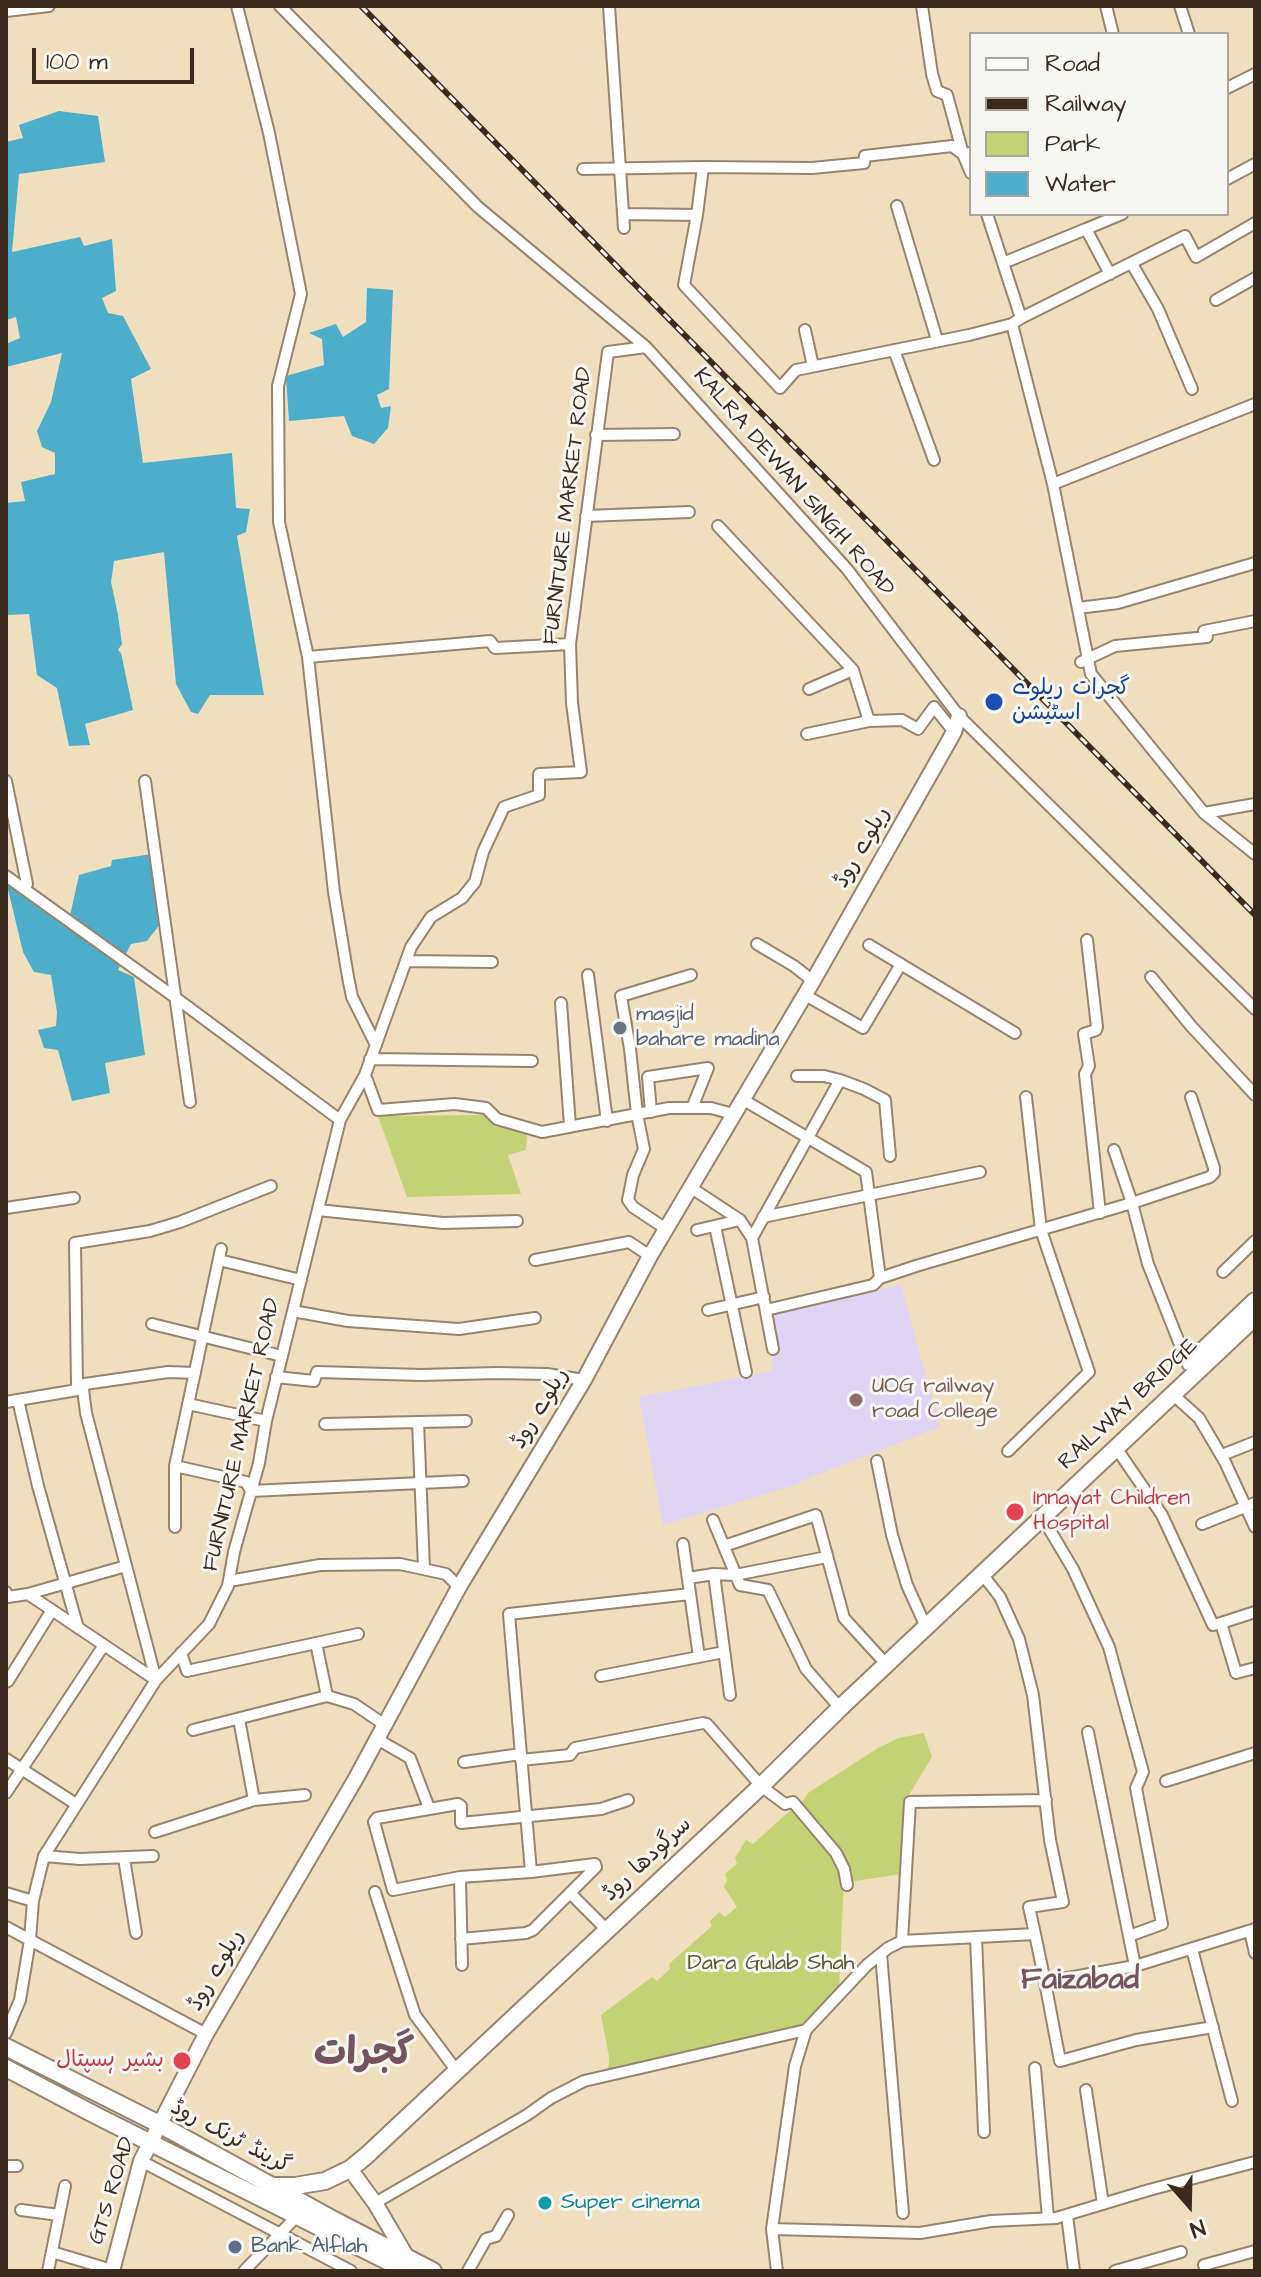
<!DOCTYPE html>
<meta charset="utf-8">
<style>
body{margin:0}
#map{position:relative;width:1261px;height:2277px;overflow:hidden;background:#f0dfbf;font-family:"Architects Daughter",sans-serif}
canvas{display:block}
.frame{position:absolute;inset:0;border:8px solid #3b2a1e;pointer-events:none}
.legend{position:absolute;left:969px;top:32px;width:260px;height:184px;box-sizing:border-box;background:#f6f6f2;border:2px solid #aba49d;margin:0;padding:10px 14px;list-style:none;font-size:24px;color:#3b2a1e}
.legend li{display:flex;align-items:center;gap:16px;height:40px}
.legend b{width:40px;border:2px solid #aba49d}
.north{position:absolute;left:1149px;top:2165px;width:80px;height:80px;-webkit-text-stroke:6px #f6f6f2;paint-order:stroke;rotate:160deg;font-size:22px;font-weight:700;line-height:32px;text-align:center;color:#3b2a1e}
.north::after{content:'';display:block;margin:auto;width:28px;height:36px;background:#3b2a1e;clip-path:polygon(50% 0,100% 100%,50% 72%,0 100%)}
.scale{position:absolute;left:32px;top:48px;width:162px;height:36px;box-sizing:border-box;border:4px solid #3b2a1e;border-top:0;padding-left:10px;font-size:24px;line-height:28px;white-space:nowrap;color:#3b2a1e;-webkit-text-stroke:6px #f6f6f2;paint-order:stroke}
</style>
<div id="map">
<canvas width="1261" height="2277"></canvas>
<div class="frame"></div>
<ul class="legend">
<li><b style="height:10px;background:#fff"></b>Road</li>
<li><b style="height:10px;background:#3b2a1e"></b>Railway</li>
<li><b style="height:22px;background:#c3d274"></b>Park</li>
<li><b style="height:22px;background:#4caecb"></b>Water</li>
</ul>
<div class="north">N</div>
<div class="scale">100 m</div>
</div>
<script>
const c = document.querySelector('canvas').getContext('2d');
c.lineJoin = 'round';
function paint(path, color) {
  c.fillStyle = color;
  c.fill(path, 'evenodd');
}
function poly(rows) {
  const path = new Path2D();
  for (const r of rows) {
    path.moveTo(r[0], r[1]);
    for (let i = 2; i < r.length; i += 2) path.lineTo(r[i], r[i + 1]);
  }
  return path;
}
function strokePath(path, color, width, dash) {
  c.strokeStyle = color;
  c.lineWidth = width;
  c.lineCap = dash ? 'butt' : 'round';
  c.setLineDash(dash || []);
  c.stroke(path);
}
function drawText(font, color, halo, rows, align = 'center') {
  c.font = font + ' "Architects Daughter","Playpen Sans Arabic",sans-serif';
  c.lineWidth = 6;
  c.setLineDash([]);
  c.textBaseline = 'middle';
  c.strokeStyle = halo;
  c.fillStyle = color;
  for (const [text, x, y, turn = 0] of rows) {
    c.save();
    c.translate(x, y);
    c.rotate((+turn || 0) * Math.PI / 180);
    c.textAlign = isNaN(turn) ? turn : align;
    if (halo) c.strokeText(text, 0, 0);
    c.fillText(text, 0, 0);
    c.restore();
  }
}
paint(poly([
 [901,1285,940,1427,799,1482,799,1484,663,1525,639,1397,773,1371,768,1311]
]), '#e0d4f4');
paint(poly([
 [488,1115,508,1127,527,1134,526,1150,508,1155,521,1194,407,1197,378,1116],
 [924,1733,932,1757,907,1798,901,1874,849,1882,848,1866,843,1855,800,1805,808,1793,878,1748,899,1738],
 [793,1808,834,1854,844,1880,839,1989,803,2026,602,2073,609,2066,609,2057,601,2015,652,1977,657,1981,670,1969,669,1964,712,1926,710,1921,719,1912,725,1917,737,1907,724,1887,727,1880,725,1874,737,1864,735,1858,746,1840,753,1844]
]), '#c3d274');
paint(poly([
 [59,111,98,116,105,162,19,174,12,252,80,237,84,246,112,239,116,291,102,298,108,313,123,316,151,369,131,379,143,463,232,453,236,508,250,509,246,532,237,536,264,695,210,695,198,714,191,712,176,684,164,552,114,561,111,582,118,615,122,644,118,650,121,653,133,710,85,724,90,745,69,746,57,688,37,675,29,614,6,615,6,503,25,501,21,482,55,474,55,453,42,447,37,431,51,402,62,353,6,367,6,344,20,338,16,317,6,320,6,142,23,138,19,125],
 [367,288,393,290,389,389,377,395,381,408,391,406,388,428,374,444,352,436,344,416,289,421,286,376,324,365,322,339,309,333,336,324,343,337,366,322],
 [152,854,154,890,159,901,160,924,147,941,131,944,118,970,134,977,145,1055,105,1063,110,1093,72,1101,58,1050,44,1048,38,1030,56,1026,57,1012,51,975,34,972,23,952,6,881,68,925,79,875,111,866,112,860]
]), '#4caecb');
const street = poly([
 [237,6,269,133,301,294,278,386,279,522,308,657,334,892,348,977,352,997,376,1045],
 [280,6,478,207,646,347,847,569,959,716,1255,1009],
 [609,6,624,228],
 [922,6,932,74,937,91,947,95,963,154,971,153],
 [1106,6,1113,34],
 [1180,6,1189,34],
 [6,11,49,6],
 [1227,88,1255,74],
 [583,169,703,167],
 [971,173,963,154,952,146,865,156,864,163,812,168,703,167,697,215,684,285,780,388,796,370,969,335,1012,324],
 [1227,179,1255,164],
 [897,206,937,340],
 [623,214,697,215],
 [987,214,1021,318,1012,324,1053,484,1091,674,1204,813,1255,854],
 [1086,229,1122,214],
 [1003,263,1086,229,1110,274],
 [1132,264,1158,309,1192,389],
 [1216,300,1255,278],
 [1021,318,1185,236,1196,257,1255,223],
 [805,330,813,366],
 [894,350,934,460],
 [596,435,674,434],
 [1053,484,1255,404],
 [586,516,689,512],
 [718,526,853,670,869,721],
 [1078,608,1118,603,1255,563],
 [308,657,490,641,495,648,570,644],
 [1081,662,1115,646,1207,637,1204,631,1255,621],
 [809,689,853,670],
 [807,734,869,721,902,720,918,729,934,707,954,732],
 [6,781,27,884],
 [145,781,190,1102],
 [1204,813,1255,804],
 [6,876,176,998,340,1120],
 [1087,940,1097,1027,1096,1030,1084,1034,1089,1066,1085,1074,1100,1213],
 [757,944,794,966,813,981],
 [869,945,1015,1033],
 [406,961,492,962],
 [588,975,607,1121],
 [1151,977,1191,1026,1255,1095],
 [805,995,863,1028,901,964],
 [561,1003,570,1126],
 [370,1059,532,1061],
 [365,1075,378,1110,455,1104,486,1108,497,1119,542,1132,669,1108,711,1108,733,1114],
 [797,1076,824,1076,840,1080,864,1089,885,1100,890,1156],
 [742,1099,866,1172,880,1278],
 [651,1112,648,1077,708,1068,692,1108],
 [1114,1150,1132,1203,1148,1264,1188,1365],
 [690,1187,740,1220,752,1238,773,1349],
 [6,1208,74,1198],
 [318,1210,443,1223,517,1221],
 [763,1217,980,1172],
 [715,1226,746,1372],
 [666,1229,633,1207,628,1200,633,1175,644,1149,637,1114,630,1049,621,996,691,975],
 [697,1230,740,1220],
 [752,1238,840,1080],
 [219,1260,301,1280],
 [535,1260,629,1242,650,1256],
 [1223,1272,1255,1241],
 [708,1310,764,1297],
 [766,1310,873,1285,880,1278,916,1266,1132,1203,1210,1177,1214,1173,1214,1168,1191,1097],
 [293,1311,348,1321,459,1329,535,1318],
 [152,1324,282,1356],
 [276,1377,314,1381,317,1372,421,1375,497,1373,547,1374,584,1380],
 [78,1385,168,1372,195,1373],
 [18,1400,38,1486,78,1628],
 [1179,1400,1199,1418,1225,1462,1255,1527],
 [6,1402,83,1389],
 [188,1404,266,1421],
 [418,1422,424,1568],
 [325,1424,466,1421],
 [1008,1451,1089,1372,1041,1230,1026,1097],
 [1121,1455,1162,1515,1213,1625,1221,1623],
 [1222,1455,1255,1442],
 [877,1461,892,1535,907,1585,926,1627],
 [175,1466,246,1482,251,1491,463,1481],
 [713,1520,740,1585,768,1590,806,1669,840,1708],
 [1045,1522,1073,1569,1109,1647,1143,1772,1136,1788,1162,1924,1129,1936],
 [1202,1524,1255,1503],
 [175,1527,175,1466,221,1249],
 [683,1544,699,1657],
 [724,1546,816,1515,844,1618,886,1664],
 [714,1574,730,1695],
 [982,1574,1000,1597,1019,1639,1033,1695,1050,1840,1063,1902,1029,1907,1035,1934],
 [688,1578,714,1574,735,1575,827,1557],
 [229,1581,320,1565,400,1564,446,1574,459,1587],
 [6,1592,8,1597,28,1594,126,1566],
 [28,1594,156,1680],
 [1255,1612,1221,1623,1236,1673,1255,1668],
 [316,1643,327,1696],
 [181,1653,187,1671,358,1634],
 [601,1676,724,1652],
 [156,1680,86,1413,83,1389,77,1385,75,1243,150,1231,180,1222,271,1186],
 [6,1682,8,1681,52,1610],
 [239,1719,254,1800],
 [193,1730,327,1696,354,1704,385,1725],
 [1088,1732,1135,1966],
 [377,1739,410,1758,429,1808],
 [6,1759,76,1804],
 [521,1760,570,1755,575,1748,703,1723,707,1724,761,1786,785,1804,793,1802,836,1853,844,1869,847,1885],
 [464,1762,521,1754],
 [1166,1781,1255,1753],
 [6,1793,104,1645],
 [155,1832,254,1800,305,1795],
 [44,1856,80,1859,153,1856],
 [124,1858,136,1933],
 [595,1864,531,1872,460,1877,393,1890,374,1822,377,1818,458,1804,461,1806,461,1823,601,1809,628,1800],
 [531,1872,509,1614,690,1594],
 [460,1877,462,1965],
 [375,1892,415,2015,456,2070],
 [6,1893,33,1901],
 [571,1894,606,1929],
 [6,1927,30,1940,20,2000,6,2033],
 [1250,1931,1255,1953],
 [976,1937,984,2132],
 [461,1939,526,1933,533,1930,596,1867,595,1864],
 [902,1941,910,1802,1046,1800],
 [1192,1949,1232,2101],
 [881,1954,903,2213],
 [1045,1982,1060,2061,1136,2040,1213,2027],
 [206,2034,30,1940,33,1901,44,1856,156,1680,209,1624,228,1586,234,1552,259,1463,266,1421,340,1120,365,1075,411,947,431,917,462,898,475,882,483,852,504,807,539,795,539,774,581,772,572,703,570,644,608,352,646,347],
 [1035,2068,1048,2218],
 [1086,2090,1103,2204],
 [141,2161,351,2271],
 [6,2166,17,2166],
 [375,2203,527,2115,551,2098,584,2081,806,2030,867,1965,888,1948,902,1941,1035,1934,1045,1982,1135,1966,1255,1929],
 [21,2210,59,2215],
 [1067,2215,1074,2271],
 [772,2229,920,2233,991,2221,1056,2218,1149,2190,1255,2162],
 [52,2252,112,2270],
 [48,2271,65,2186],
 [244,2271,297,2216],
 [468,2271,486,2239,496,2236,508,2215],
 [777,2271,772,2229,795,2066,806,2030],
 [1115,2271,1181,2252],
 [1206,2271,1204,2265,1255,2251]
]);
const secondary = poly([
 [350,2169,375,2203,408,2259],
 [112,2271,141,2161,206,2034,355,1780,459,1587,584,1380,650,1256,813,981,954,732,959,716]
]);
const primary = poly([
 [1194,1359,1255,1301],
 [6,2047,159,2124,334,2220,433,2271],
 [6,2068,97,2116,407,2271],
 [273,2186,295,2186,325,2181,350,2169,366,2156,761,1786,840,1708,1255,1317]
]);
strokePath(street, '#96846e', 14);
strokePath(secondary, '#96846e', 18);
strokePath(primary, '#96846e', 20);
strokePath(street, '#fff', 10);
strokePath(secondary, '#fff', 14);
strokePath(primary, '#fff', 16);
const rail = poly([
 [361,6,1255,915]
]);
strokePath(rail, '#3b2a1e', 6);
strokePath(rail, '#f6f6f2', 3, [9]);
for (const [x, y, r, color] of [
 [994,702,10,"#1a4fb4"],
 [620,1028,8,"#6b7280"],
 [856,1400,8,"#8d6e63"],
 [1015,1512,10,"#e0444e"],
 [182,2061,10,"#e0444e"],
 [545,2203,8,"#0f9aa8"],
 [235,2247,8,"#5c6f8a"]
]) {
  const dot = new Path2D();
  dot.arc(x, y, r, 0, 2 * Math.PI);
  c.fillStyle = color;
  c.fill(dot);
  strokePath(dot, '#f6f6f2', 3);
}
drawText('22px', '#3b2a1e', '#f6f6f2', [
 ["KALRA DEWAN SINGH ROAD",793,483,49],
 ["FURNITURE MARKET ROAD",569,506,-83],
 ["ریلوے روڈ",863,848,-60],
 ["RAILWAY BRIDGE",1129,1405,-43],
 ["ریلوے روڈ",541,1409,-59],
 ["FURNITURE MARKET ROAD",243,1435,-77],
 ["سرگودھا روڈ",648,1860,-43],
 ["ریلوے روڈ",217,1971,-60],
 ["گرینڈ ٹرنک روڈ",230,2138,28],
 ["GTS ROAD",113,2191,-73]
]);
drawText('22px', '#164399', '#f6f6f2', [
 ["گجرات ریلوے",1012,689],
 ["اسٹیشن",1012,714]
], 'left');
drawText('22px', '#5b616d', '#f6f6f2', [
 ["masjid",636,1015],
 ["bahare madina",636,1040]
], 'left');
drawText('22px', '#785e54', '#f6f6f2', [
 ["UOG railway",872,1387],
 ["road College",872,1412]
], 'left');
drawText('22px', '#be3a42', '#f6f6f2', [
 ["Innayat Children",1033,1499],
 ["Hospital",1033,1524],
 ["بشیر ہسپتال",164,2061,"right"]
], 'left');
drawText('22px', '#5d5434', '#f6f6f2', [
 ["Dara Gulab Shah",771,1964]
]);
drawText('22px', '#0d838f', '#f6f6f2', [
 ["Super cinema",561,2203]
], 'left');
drawText('22px', '#4e5e75', '#f6f6f2', [
 ["Bank Alflah",251,2247]
], 'left');
drawText('bold 30px', '#76545f', '#f6f6f2', [
 ["Faizabad",1080,1982]
]);
drawText('bold 38px', '#76545f', '#f6f6f2', [
 ["گجرات",364,2056]
]);
</script>
